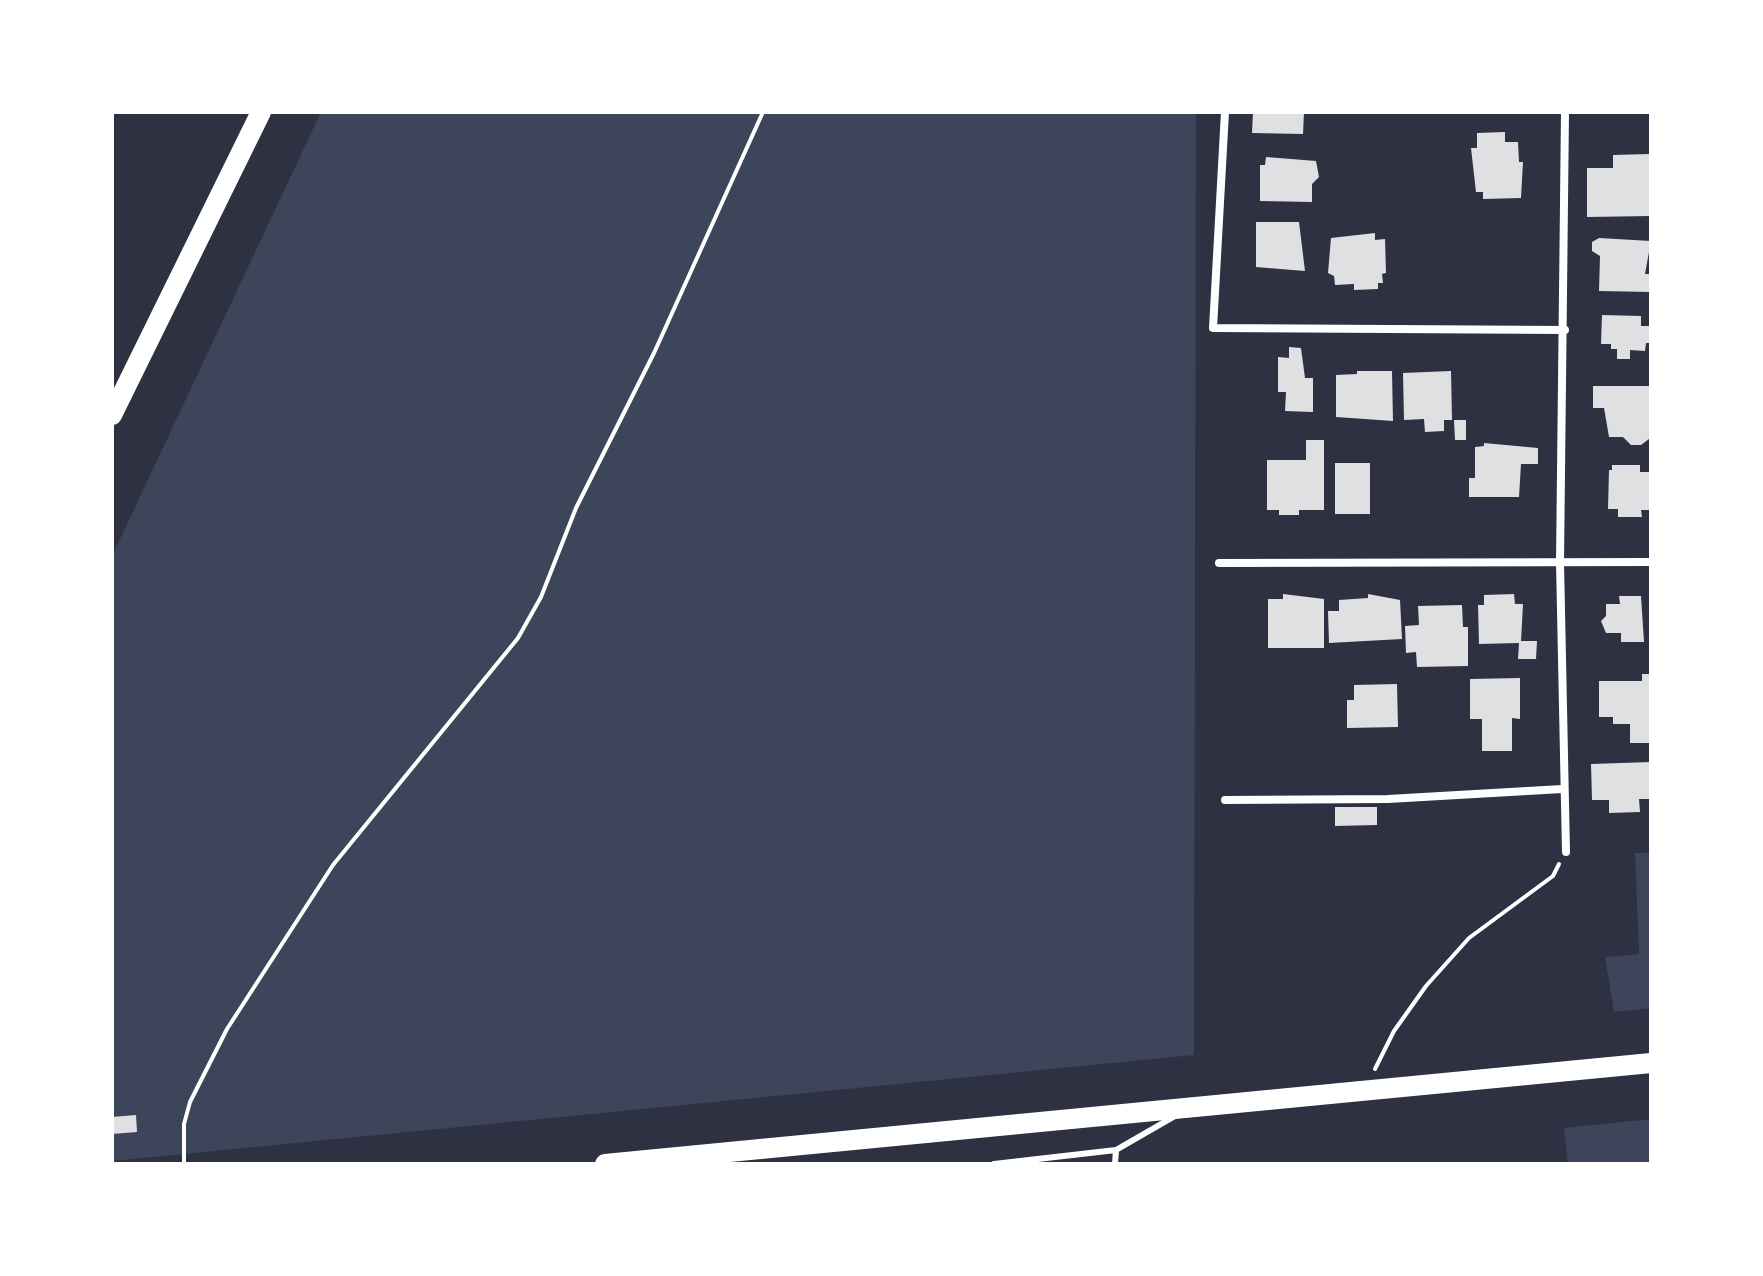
<!DOCTYPE html>
<style>
body{margin:0}
#map{position:relative;width:1763px;height:1276px;overflow:hidden;background:#2d3142;font-family:"IBM Plex Serif",serif}
canvas{display:block}
.frame{position:absolute;inset:0;border:114px solid #fff;pointer-events:none}
</style>
<div id="map">
<canvas width="1763" height="1276"></canvas>
<div class="frame"></div>
</div>
<script>
const c = document.querySelector('canvas').getContext('2d');
c.lineJoin = 'round';
function paint(path, color) {
  c.fillStyle = color;
  c.fill(path, 'evenodd');
}
function poly(rows) {
  const path = new Path2D();
  for (const r of rows) {
    path.moveTo(r[0], r[1]);
    for (let i = 2; i < r.length; i += 2) path.lineTo(r[i], r[i + 1]);
  }
  return path;
}
function strokePath(path, color, width, dash) {
  c.strokeStyle = color;
  c.lineWidth = width;
  c.lineCap = dash ? 'butt' : 'round';
  c.setLineDash(dash || []);
  c.stroke(path);
}
paint(poly([
 [321,112,1196,112,1194,1055,112,1161,112,556],
 [1635,853,1651,853,1651,1008,1614,1012,1605,957,1639,954],
 [1651,1119,1651,1164,1568,1164,1564,1128]
]), '#3c4559');
paint(poly([
 [1253,112,1304,112,1303,134,1252,133],
 [1505,132,1505,142,1518,142,1519,162,1523,162,1521,198,1483,199,1483,192,1476,192,1471,148,1477,148,1477,133],
 [1651,154,1651,216,1587,217,1587,168,1613,168,1613,155],
 [1266,157,1316,161,1319,177,1312,184,1312,202,1260,201,1260,165,1265,165],
 [1256,222,1299,222,1305,271,1256,267],
 [1375,233,1375,240,1385,239,1386,273,1382,274,1383,283,1378,283,1378,289,1354,290,1354,284,1335,285,1334,276,1328,273,1331,238],
 [1599,238,1651,241,1645,274,1651,274,1651,292,1599,291,1600,256,1592,251,1592,242],
 [1602,315,1641,316,1641,326,1651,326,1651,343,1646,343,1645,351,1630,350,1630,359,1617,359,1617,349,1611,349,1611,344,1601,344],
 [1289,347,1301,348,1305,378,1313,378,1313,412,1285,411,1286,392,1278,392,1278,357,1289,358],
 [1357,371,1392,371,1393,421,1336,417,1336,375,1357,374],
 [1451,371,1452,420,1444,420,1444,431,1425,432,1424,419,1404,420,1403,373],
 [1593,386,1649,386,1649,439,1641,445,1631,445,1623,437,1609,437,1604,408,1593,408],
 [1454,420,1466,420,1466,440,1455,440],
 [1306,440,1324,440,1324,510,1299,510,1299,515,1279,515,1279,510,1267,510,1267,460,1306,460],
 [1484,443,1538,448,1538,464,1521,464,1519,497,1469,497,1469,478,1475,478,1475,447,1484,446],
 [1335,463,1370,463,1370,514,1335,514],
 [1612,465,1640,465,1640,472,1651,472,1651,510,1641,510,1642,517,1618,517,1618,509,1608,509,1609,470,1612,470],
 [1283,594,1324,599,1324,648,1268,648,1268,599,1283,599],
 [1368,594,1400,600,1402,639,1329,643,1328,611,1339,611,1339,600,1368,598],
 [1514,594,1515,604,1523,604,1521,641,1537,641,1536,659,1518,659,1519,643,1479,644,1478,605,1484,605,1484,595],
 [1619,596,1641,596,1644,642,1621,642,1621,633,1606,633,1601,621,1606,616,1606,604,1620,604],
 [1462,605,1463,627,1468,627,1468,666,1417,667,1416,652,1406,653,1405,626,1419,625,1418,606],
 [1642,674,1651,674,1651,743,1630,743,1630,724,1613,724,1613,717,1599,717,1599,681,1642,681],
 [1520,678,1520,719,1512,718,1512,751,1482,751,1482,719,1470,719,1470,679],
 [1397,684,1398,727,1347,728,1347,700,1354,700,1354,685],
 [1651,762,1651,799,1639,799,1640,812,1609,813,1609,800,1592,800,1591,764],
 [1335,807,1377,807,1377,825,1335,826],
 [136,1115,137,1132,112,1134,112,1117]
]), '#e0e0e3');
strokePath(poly([
 [1375,1069,1394,1031,1426,986,1469,938,1553,876,1559,864],
 [184,1164,184,1124,190,1102,227,1029,333,865,518,638,541,597,576,508,654,353,763,112]
]), '#fff', 4);
strokePath(poly([
 [994,1164,1116,1150,1175,1116],
 [1115,1164,1116,1150]
]), '#fff', 6);
strokePath(poly([
 [1225,112,1213,328,1565,330],
 [1565,112,1560,562,1566,852],
 [1219,563,1651,562],
 [1225,800,1388,799,1562,789]
]), '#fff', 8);
strokePath(poly([
 [605,1164,1651,1063]
]), '#fff', 20);
strokePath(poly([
 [112,415,261,112]
]), '#fff', 20);
</script>
